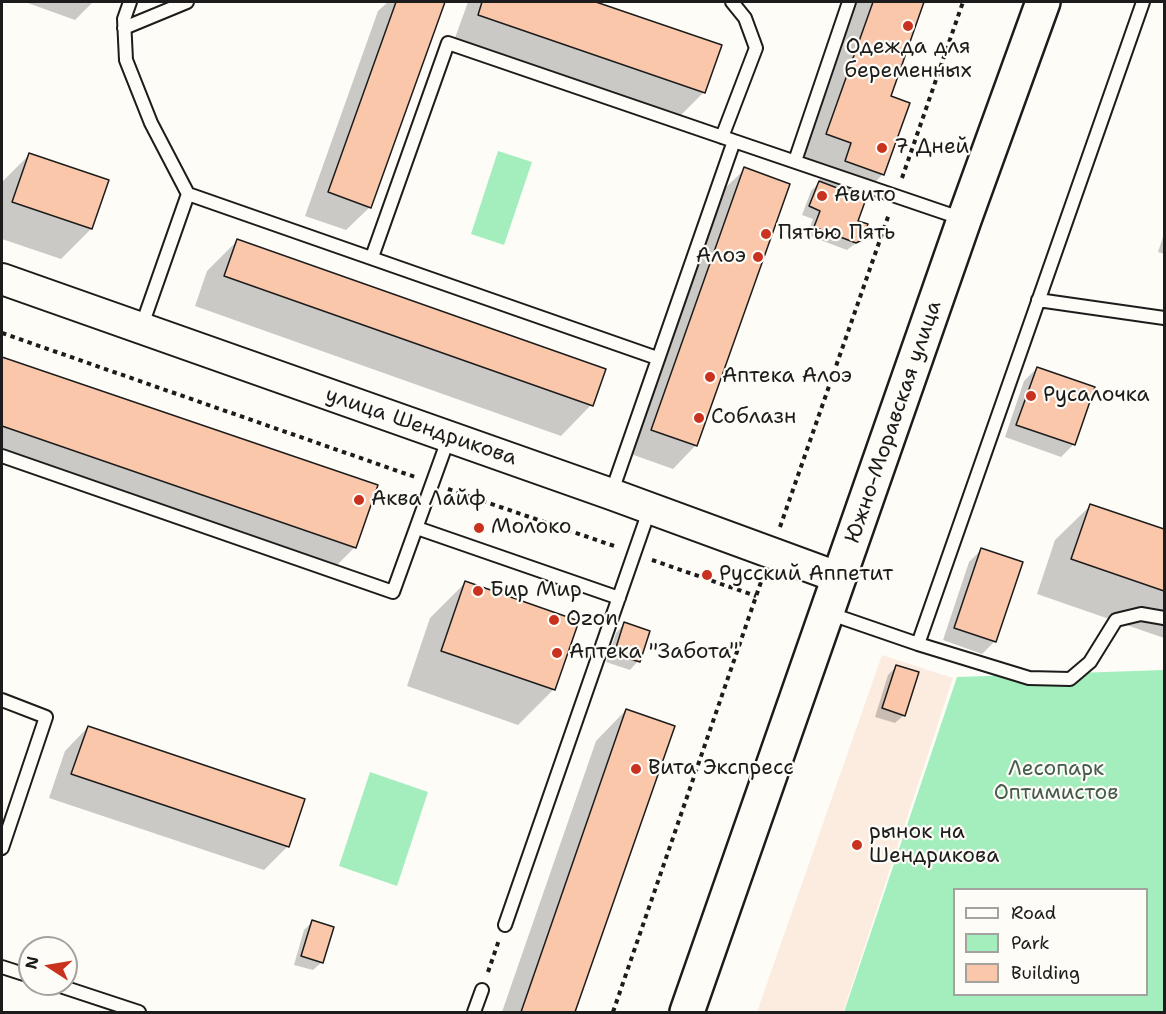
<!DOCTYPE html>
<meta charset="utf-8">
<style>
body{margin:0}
#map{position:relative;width:1166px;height:1014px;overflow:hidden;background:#fdfcf7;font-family:"Shantell Sans",sans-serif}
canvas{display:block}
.frame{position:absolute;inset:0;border:3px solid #1c1c1c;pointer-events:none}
.legend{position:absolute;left:953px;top:888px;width:195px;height:108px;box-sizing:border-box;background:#fdfcf7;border:2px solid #a3a29f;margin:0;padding:8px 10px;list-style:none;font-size:18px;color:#1c1c1c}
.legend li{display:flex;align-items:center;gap:12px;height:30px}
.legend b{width:30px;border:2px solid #a3a29f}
.north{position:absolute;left:18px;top:936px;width:60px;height:60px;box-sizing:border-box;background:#fdfcf7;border:2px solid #a3a29f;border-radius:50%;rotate:282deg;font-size:16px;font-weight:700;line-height:24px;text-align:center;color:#1c1c1c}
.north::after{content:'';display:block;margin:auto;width:21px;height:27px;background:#c8321e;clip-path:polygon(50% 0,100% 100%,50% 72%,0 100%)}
</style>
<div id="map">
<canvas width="1166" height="1014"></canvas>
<div class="frame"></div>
<ul class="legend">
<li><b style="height:8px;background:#fdfcf7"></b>Road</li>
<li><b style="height:16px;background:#a4eebd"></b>Park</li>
<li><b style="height:16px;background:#fac7aa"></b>Building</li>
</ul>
<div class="north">N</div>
</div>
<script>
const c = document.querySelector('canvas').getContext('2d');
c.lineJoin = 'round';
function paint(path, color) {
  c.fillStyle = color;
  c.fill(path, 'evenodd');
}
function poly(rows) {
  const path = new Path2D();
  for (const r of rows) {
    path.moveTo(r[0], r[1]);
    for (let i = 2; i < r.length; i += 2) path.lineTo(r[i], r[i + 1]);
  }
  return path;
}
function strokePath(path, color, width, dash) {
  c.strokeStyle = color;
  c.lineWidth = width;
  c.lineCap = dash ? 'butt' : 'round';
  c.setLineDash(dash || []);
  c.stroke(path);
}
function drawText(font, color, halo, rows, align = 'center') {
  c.font = font + ' "Shantell Sans",sans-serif';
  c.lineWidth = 4.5;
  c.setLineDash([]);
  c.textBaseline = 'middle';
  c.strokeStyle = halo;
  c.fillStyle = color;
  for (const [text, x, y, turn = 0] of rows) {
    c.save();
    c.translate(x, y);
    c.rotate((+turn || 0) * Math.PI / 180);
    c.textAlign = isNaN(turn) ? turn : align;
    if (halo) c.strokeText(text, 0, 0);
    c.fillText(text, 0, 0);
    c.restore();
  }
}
paint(poly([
 [882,655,953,678,843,1012,757,1012]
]), '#fcece0');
paint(poly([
 [498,151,532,162,504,245,471,234],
 [1164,670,1164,1012,844,1012,957,677],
 [954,890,1146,890,1146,994,954,994],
 [370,772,428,792,397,886,339,866]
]), '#a4eebd');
paint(poly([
 [25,2,93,2,75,20],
 [388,2,443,2,370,207,346,230,305,216,378,11],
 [468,2,591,2,720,46,704,92,680,116,455,38],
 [855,2,923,2,889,97,883,174,859,198,856,221,861,239,847,250,807,235,813,219,802,215,811,191,818,184,822,174,797,165],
 [29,155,107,181,91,229,61,259,2,239,2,182],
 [745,169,696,445,673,469,628,453,721,192],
 [1164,234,1164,254,1158,252],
 [238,240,591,405,561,436,195,306,207,271],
 [2,358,376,486,355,547,332,570,2,458],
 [1037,368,1074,444,1061,457,1005,437,1024,381],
 [1091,505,1164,531,1164,638,1037,594,1055,540],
 [981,550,995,641,982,654,943,640,969,562],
 [465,583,577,622,553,690,518,725,407,686,430,618],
 [624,624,638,661,630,670,606,662,616,633],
 [896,667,904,715,895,723,875,717,888,675],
 [626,710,673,727,574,1012,502,1012,596,741],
 [88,727,303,800,287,847,264,870,49,798,65,751],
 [312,922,322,962,313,970,294,965,304,930]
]), '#0003');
const building = poly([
 [396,2,445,2,371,208,328,192,396,2],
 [482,2,596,2,722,45,705,93,478,15,482,2],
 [873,2,924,2,891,96,910,103,884,175,845,161,851,143,826,134,873,2],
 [29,153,109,180,92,229,12,202,29,153],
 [744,167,790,184,697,446,651,430,744,167],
 [819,181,866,199,858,221,868,224,862,240,856,243,814,227,820,211,809,206,819,181],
 [237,239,606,369,593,406,224,276,237,239],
 [2,357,378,485,356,548,2,426,2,357],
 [1037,367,1095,387,1075,445,1016,425,1037,367],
 [1090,504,1164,529,1164,591,1071,559,1090,504],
 [981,548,1023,562,996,642,954,628,981,548],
 [465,581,579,621,555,690,441,651,465,581],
 [624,622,650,631,640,662,614,654,624,622],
 [896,665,919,672,905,716,882,708,896,665],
 [626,709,675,726,575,1012,521,1012,626,709],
 [88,726,305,799,289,847,71,774,88,726],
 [312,920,334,927,323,963,301,956,312,920]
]);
paint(building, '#fac7aa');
strokePath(building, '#1c1c1c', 1.5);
const service = poly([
 [130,2,124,19,126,60,151,123,188,194],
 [124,28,187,2],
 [722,137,756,48,745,18,732,2],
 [795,161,849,2],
 [372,257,448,43,734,141],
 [1038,300,1164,318],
 [141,328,188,194,657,358],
 [2,456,393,592,449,437],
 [611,494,734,141,963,219],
 [417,528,619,598],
 [828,613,918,644,1143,2],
 [918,644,1029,678,1070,679,1090,662,1116,620,1141,614,1164,618],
 [2,700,46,717,2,848],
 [505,925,650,508],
 [2,967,30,976],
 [54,984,139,1012],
 [474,1012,482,990]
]);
const tertiary = poly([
 [2,279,611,494,840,578]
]);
const secondary = poly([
 [687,1012,964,220,1043,2]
]);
strokePath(service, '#1c1c1c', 16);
strokePath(tertiary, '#1c1c1c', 34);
strokePath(secondary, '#1c1c1c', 38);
strokePath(poly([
 [902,178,963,2],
 [2,333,415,477],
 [448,489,617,547],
 [780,527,889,214],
 [652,560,756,596],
 [488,972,499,940],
 [613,1012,762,579]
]), '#1c1c1c', 4, [4.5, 4.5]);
strokePath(service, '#fdfcf7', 12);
strokePath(tertiary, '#fdfcf7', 30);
strokePath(secondary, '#fdfcf7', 33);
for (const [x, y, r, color] of [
 [908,26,6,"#c8321e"],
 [882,148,6,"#c8321e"],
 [822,196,6,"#c8321e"],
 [766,234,6,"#c8321e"],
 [758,257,6,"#c8321e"],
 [710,377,6,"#c8321e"],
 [1031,396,6,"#c8321e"],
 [699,418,6,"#c8321e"],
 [359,500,6,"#c8321e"],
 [479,528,6,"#c8321e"],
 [707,575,6,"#c8321e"],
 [478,591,6,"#c8321e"],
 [554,620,6,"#c8321e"],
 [557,653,6,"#c8321e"],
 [636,769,6,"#c8321e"],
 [857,845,6,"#c8321e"]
]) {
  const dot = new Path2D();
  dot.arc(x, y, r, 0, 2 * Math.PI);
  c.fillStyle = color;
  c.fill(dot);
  strokePath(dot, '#fdfcf7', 2);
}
drawText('21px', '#1c1c1c', '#fdfcf7', [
 ["Одежда для",908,48,"center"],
 ["беременных",908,72,"center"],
 ["7 Дней",894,148],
 ["Авито",834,196],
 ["Пятью Пять",778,234],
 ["Алоэ",746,257,"right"],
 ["Аптека Алоэ",722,377],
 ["Русалочка",1043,396],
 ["Соблазн",711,418],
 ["Аква Лайф",371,500],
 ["Молоко",491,528],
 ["Русский Аппетит",719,575],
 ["Бир Мир",490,591],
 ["Ozon",566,620],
 ["Аптека \"Забота\"",569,653],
 ["Вита Экспресс",648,769],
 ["рынок на",869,833],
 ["Шендрикова",869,857]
], 'left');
drawText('21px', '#1c1c1c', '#fdfcf7', [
 ["Южно-Моравская улица",894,422,-71],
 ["улица Шендрикова",421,427,19]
]);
drawText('21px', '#455b4c', '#fdfcf7', [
 ["Лесопарк",1056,770],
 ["Оптимистов",1056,794]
]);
</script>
